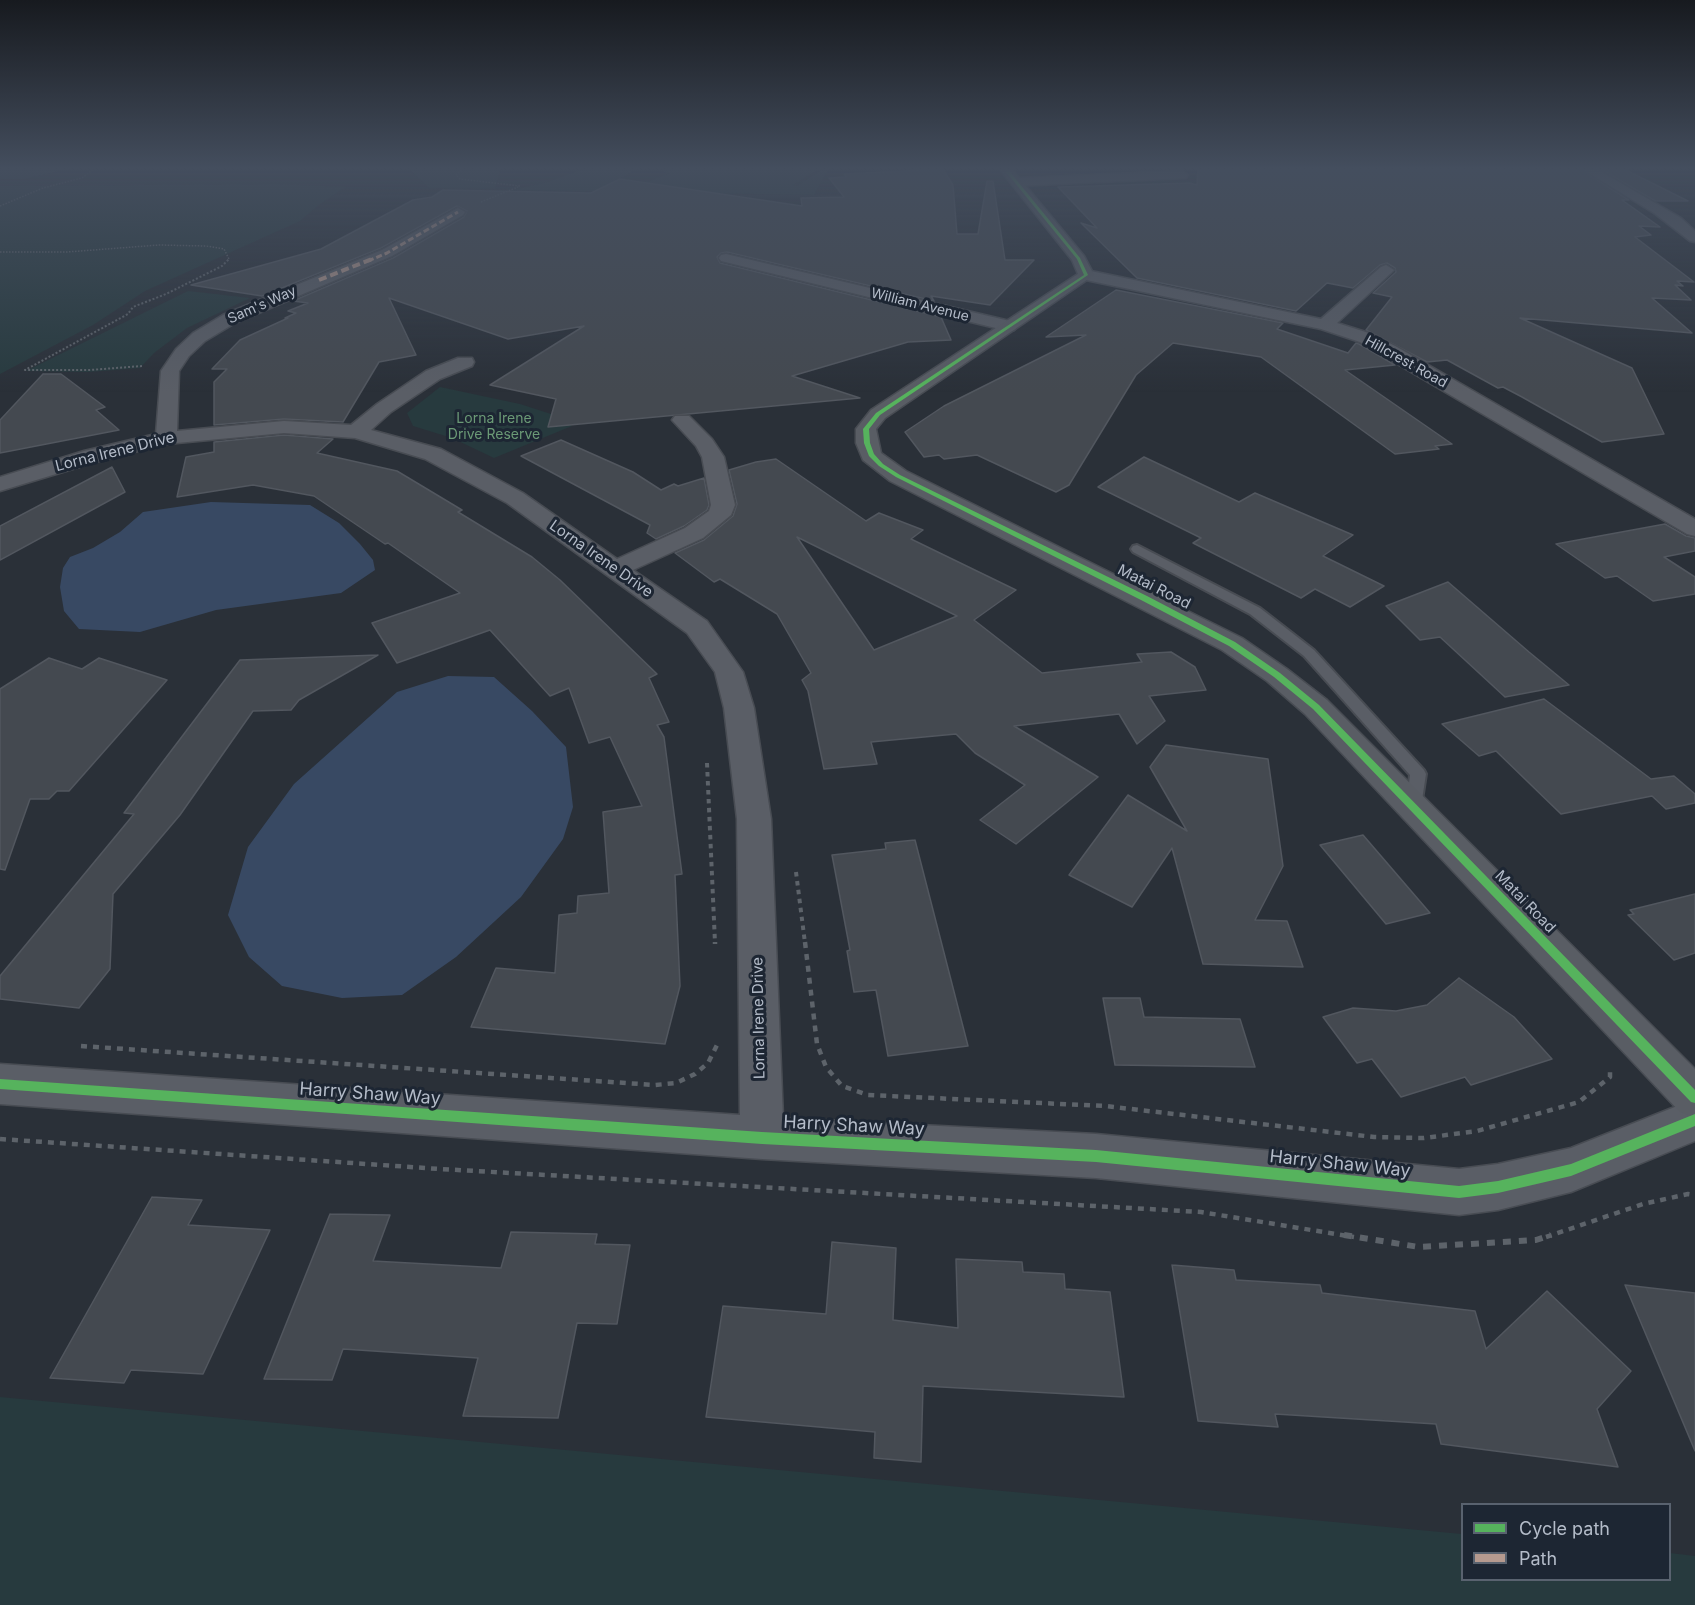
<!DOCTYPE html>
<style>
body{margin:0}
#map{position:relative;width:1695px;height:1605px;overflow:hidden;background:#2a3038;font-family:Inter,sans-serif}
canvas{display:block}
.legend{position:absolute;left:1461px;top:1503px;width:210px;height:78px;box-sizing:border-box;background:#1d2633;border:2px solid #59626f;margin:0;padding:8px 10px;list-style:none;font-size:18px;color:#b4bcc9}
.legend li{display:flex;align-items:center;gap:12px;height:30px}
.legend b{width:30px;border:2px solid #59626f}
</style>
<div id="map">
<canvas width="1695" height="1605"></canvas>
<ul class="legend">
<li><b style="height:8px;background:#56b35d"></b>Cycle path</li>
<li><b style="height:8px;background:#b69a8f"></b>Path</li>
</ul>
</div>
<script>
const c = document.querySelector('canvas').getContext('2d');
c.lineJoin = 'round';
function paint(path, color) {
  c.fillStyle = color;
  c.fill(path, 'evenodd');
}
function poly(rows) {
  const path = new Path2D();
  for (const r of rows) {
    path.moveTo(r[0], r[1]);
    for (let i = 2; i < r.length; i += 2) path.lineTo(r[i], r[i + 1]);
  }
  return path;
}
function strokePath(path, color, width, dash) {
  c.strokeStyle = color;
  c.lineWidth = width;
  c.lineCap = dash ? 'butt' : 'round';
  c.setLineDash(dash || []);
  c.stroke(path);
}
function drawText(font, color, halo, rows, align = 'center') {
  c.font = font + ' Inter,sans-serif';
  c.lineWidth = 6;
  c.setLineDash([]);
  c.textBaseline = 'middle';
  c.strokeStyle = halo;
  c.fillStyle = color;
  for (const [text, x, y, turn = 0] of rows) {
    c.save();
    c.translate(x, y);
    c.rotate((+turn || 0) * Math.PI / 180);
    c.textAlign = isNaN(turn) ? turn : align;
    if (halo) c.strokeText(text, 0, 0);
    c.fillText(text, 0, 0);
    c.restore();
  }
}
paint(poly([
 [0,167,76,167,25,179,0,179],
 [407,167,501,167,495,189,429,188],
 [589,167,640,167,612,183,645,183,670,173,661,171,669,167,819,169,793,185,797,186,824,168,829,168,814,195,513,190,547,182],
 [277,184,346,187,320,204,300,221,145,291,93,325,0,374,0,186],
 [188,291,250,298,187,328,154,353,140,368,88,372,26,371],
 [440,387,520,404,551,414,572,426,494,458,452,438,413,426,407,413],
 [0,1397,1462,1534,1462,1580,1670,1580,1670,1553,1695,1556,1695,1605,0,1605]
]), '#273a3e');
paint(poly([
 [211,502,310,505,339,523,360,544,373,560,375,570,341,593,216,610,140,632,79,629,64,611,60,587,63,568,70,557,93,548,120,532,143,512],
 [448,676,494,677,532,711,566,747,573,807,563,839,521,897,456,957,402,995,342,998,282,986,249,957,228,915,248,847,294,784,397,692]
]), '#384963');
const building = poly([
 [1198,167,1577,167,1629,200,1622,200,1660,227,1639,226,1651,235,1635,237,1694,282,1677,281,1683,286,1675,285,1691,300,1652,298,1692,333,1520,318,1632,368,1664,434,1602,442,1522,397,1503,387,1498,388,1447,360,1427,362,1366,330,1392,297,1373,293,1396,272,1395,268,1387,263,1380,265,1353,288,1327,283,1296,311,1137,278,1081,223,1097,228,1058,187,1190,183,1197,185,1198,167],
 [1597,167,1620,167,1688,201,1655,201,1597,167],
 [943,169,953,185,957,234,978,234,987,181,993,181,1005,260,1034,260,990,305,931,296,934,301,727,252,721,253,717,257,720,263,941,317,951,340,908,342,792,376,860,398,548,427,556,399,490,385,584,326,508,339,389,298,416,355,379,362,343,422,284,419,214,425,214,382,227,369,212,369,240,340,288,318,285,318,296,313,288,311,308,303,293,301,393,258,464,217,467,211,457,206,381,248,262,296,191,285,321,249,413,200,432,197,443,190,591,193,620,179,802,206,801,198,844,197,829,178,846,177,844,174,943,169],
 [1116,290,1283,323,1277,329,1348,353,1356,343,1359,344,1395,365,1345,370,1452,444,1435,446,1439,449,1395,454,1261,357,1173,343,1136,375,1069,485,1056,492,977,455,944,459,939,455,924,457,905,432,944,406,1086,335,1046,337,1116,290],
 [43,374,61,374,105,407,96,410,119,430,0,453,0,420,43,374],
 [284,435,333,439,317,453,397,471,462,510,458,512,532,557,560,580,657,674,649,678,669,722,657,725,664,737,682,874,675,875,680,986,665,1044,471,1027,496,968,555,973,559,915,577,913,578,896,609,893,603,812,642,806,610,737,589,743,569,688,550,696,490,630,397,663,372,623,460,593,388,543,385,544,314,496,253,485,177,497,186,457,214,452,214,442,284,435],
 [561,440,633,472,661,490,674,484,678,486,704,478,709,505,707,510,684,526,656,539,647,533,650,525,521,456,561,440],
 [1144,457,1239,502,1255,493,1353,535,1323,556,1384,586,1350,607,1315,589,1301,598,1193,543,1201,538,1098,487,1144,457],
 [776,459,866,521,879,513,923,530,911,539,1016,590,974,620,1042,673,1142,662,1137,654,1171,652,1195,667,1206,690,1149,696,1165,721,1137,744,1119,714,1014,726,1098,777,1016,844,980,820,1025,785,975,753,956,734,871,742,877,764,824,769,808,691,802,680,811,673,777,614,720,579,714,582,675,553,704,540,733,516,737,504,729,470,756,462,776,459],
 [797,537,957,616,874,650,797,537],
 [112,467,125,492,0,560,0,526,112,467],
 [1665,524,1686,536,1695,538,1695,551,1664,557,1695,577,1695,594,1653,601,1617,576,1605,578,1556,544,1665,524],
 [1448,582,1529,652,1569,685,1505,697,1440,637,1420,640,1386,606,1448,582],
 [378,655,299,700,291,710,253,711,180,815,113,894,110,969,79,1008,0,999,0,976,134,814,124,813,240,660,378,655],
 [49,658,82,669,99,658,167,680,69,791,57,791,49,799,30,799,5,870,0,869,0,689,49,658],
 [1544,699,1651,779,1674,776,1695,794,1695,803,1666,809,1652,796,1561,814,1496,751,1479,756,1442,724,1544,699],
 [1166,745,1268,759,1283,866,1255,920,1287,921,1303,967,1203,964,1172,848,1132,907,1069,875,1128,795,1187,831,1150,767,1166,745],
 [1363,835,1430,913,1386,924,1320,845,1363,835],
 [915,840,968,1046,888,1056,876,990,854,992,847,951,850,950,832,855,886,849,885,843,915,840],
 [1695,894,1695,953,1674,960,1628,915,1634,914,1630,910,1695,894],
 [1459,978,1514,1017,1552,1059,1471,1085,1465,1077,1401,1097,1372,1059,1357,1063,1323,1017,1353,1008,1396,1011,1427,1005,1459,978],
 [1103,998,1140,998,1144,1017,1240,1019,1255,1067,1115,1065,1103,998],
 [152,1197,202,1200,188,1225,270,1230,203,1374,131,1370,124,1383,50,1378,152,1197],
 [330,1214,390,1215,373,1261,501,1268,511,1232,597,1234,595,1244,630,1245,617,1324,577,1323,558,1418,463,1416,478,1358,343,1349,332,1380,264,1379,330,1214],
 [832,1242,896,1248,893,1320,958,1328,956,1259,1022,1262,1023,1272,1064,1274,1065,1289,1110,1292,1124,1397,923,1386,921,1462,874,1458,875,1432,706,1417,723,1306,826,1314,832,1242],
 [1172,1265,1234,1270,1236,1280,1320,1285,1322,1293,1475,1311,1486,1349,1547,1291,1631,1371,1597,1409,1618,1467,1441,1444,1436,1424,1275,1414,1278,1427,1198,1421,1172,1265],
 [1625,1285,1695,1293,1695,1451,1625,1285]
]);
paint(building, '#444950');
strokePath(building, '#52575f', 1.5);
const lane = poly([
 [1137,545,1260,608,1314,650,1424,770,1426,774,1420,813,1408,813,1406,809,1410,775,1304,656,1250,614,1133,552,1131,549,1133,546,1137,545]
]);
const street = poly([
 [1579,167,1593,167,1681,218,1695,231,1695,242,1690,241,1654,213,1579,167],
 [1182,171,1188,175,1186,178,1016,186,1010,182,1016,178,1182,171],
 [458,208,465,212,463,215,392,256,235,323,205,341,189,356,179,371,177,431,284,421,351,425,377,404,426,371,458,358,472,358,474,362,472,366,440,379,391,412,371,430,441,449,523,493,617,559,685,528,709,511,711,505,702,457,696,446,672,420,675,416,689,416,712,439,724,457,735,505,731,515,703,538,633,570,707,621,743,672,754,708,771,819,783,1118,1096,1134,1459,1169,1498,1164,1571,1148,1695,1099,1695,1141,1571,1192,1498,1210,1459,1215,1096,1178,762,1159,0,1104,0,1064,740,1115,737,819,724,708,715,672,687,633,507,503,425,459,355,438,284,433,166,444,99,461,0,491,0,477,84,451,156,434,161,371,176,349,193,333,223,315,382,250,458,208],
 [726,254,1014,322,1017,326,1014,330,1008,331,721,261,719,258,721,255,726,254],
 [1386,265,1394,270,1391,273,1337,323,1372,334,1397,347,1695,519,1695,536,1687,534,1360,342,1321,329,1086,280,1078,275,1086,270,1321,319,1381,267,1386,265]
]);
const secondary = poly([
 [998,167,1010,167,1084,256,1094,275,885,418,876,429,881,453,906,471,1242,638,1287,669,1327,700,1695,1069,1695,1118,1680,1112,1305,714,1267,681,1222,650,890,481,863,460,856,443,856,429,871,410,1078,274,1072,260,998,167]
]);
strokePath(lane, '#484c53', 4);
strokePath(street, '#484c53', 3);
strokePath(secondary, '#484c53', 3);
strokePath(poly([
 [463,167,456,175,460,179,520,186],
 [481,202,518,187],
 [0,206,43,188,82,178,96,167],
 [0,252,67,252,159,245,206,246,224,249,229,259,227,261]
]), '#5d636a', 1.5, [1.5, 1.5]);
strokePath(poly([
 [142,366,90,370,25,370,128,314,133,307,166,294,222,266,229,259]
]), '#5d636a', 2, [2, 2]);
strokePath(poly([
 [707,763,715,943],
 [796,872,805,943]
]), '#5d636a', 4, [4.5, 4.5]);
strokePath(poly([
 [715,942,715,944],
 [805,942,817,1044,826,1067,842,1086,868,1095,1105,1106,1374,1137,1424,1138,1477,1131,1579,1102,1610,1077,1610,1069],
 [81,1046,655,1085,676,1083,695,1074,708,1063,717,1045],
 [0,1139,440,1169,1201,1212,1354,1237],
 [1546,1237,1643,1204,1688,1194,1695,1195]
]), '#5d636a', 4.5, [6, 6]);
strokePath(poly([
 [1344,1235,1419,1247,1536,1240,1551,1235]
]), '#5d636a', 6, [8, 8]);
paint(lane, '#5a5e66');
paint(street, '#5a5e66');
paint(secondary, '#595d64');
strokePath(poly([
 [368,261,387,253,458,212]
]), '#b69a8f', 3, [6, 3]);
strokePath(poly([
 [319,280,372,259]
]), '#b69a8f', 4, [8, 4]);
paint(poly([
 [1002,167,1006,167,1080,258,1088,275,880,415,869,429,870,443,874,454,883,464,900,475,1147,596,1235,642,1280,673,1319,705,1695,1090,1695,1103,1691,1102,1313,709,1274,677,1229,646,1141,600,896,477,879,466,869,456,864,443,863,429,876,413,1084,275,1077,259,1002,167],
 [0,1079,762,1132,1096,1150,1459,1186,1498,1181,1571,1164,1695,1114,1695,1126,1571,1176,1498,1193,1459,1198,1096,1162,762,1144,0,1089,0,1079]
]), '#56b35d');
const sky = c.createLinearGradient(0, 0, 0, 392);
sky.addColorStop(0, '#171a1f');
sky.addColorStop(0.43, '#444e5e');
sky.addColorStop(1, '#444e5e00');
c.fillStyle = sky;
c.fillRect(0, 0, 1695, 392);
drawText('14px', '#b4bcc9', '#1d2633', [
 ["Sam's Way",262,305,-24],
 ["William Avenue",920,305,14],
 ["Hillcrest Road",1406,362,29]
]);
drawText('14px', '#6b9a76', '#1d2633', [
 ["Lorna Irene",494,419],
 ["Drive Reserve",494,435]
]);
drawText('15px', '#b4bcc9', '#1d2633', [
 ["Lorna Irene Drive",115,452,-14],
 ["Lorna Irene Drive",601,559,35],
 ["Matai Road",1154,587,27],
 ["Matai Road",1525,902,46],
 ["Lorna Irene Drive",759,1018,-91]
]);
drawText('18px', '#b4bcc9', '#1d2633', [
 ["Harry Shaw Way",370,1094,4],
 ["Harry Shaw Way",854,1126,3],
 ["Harry Shaw Way",1340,1164,6]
]);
</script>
